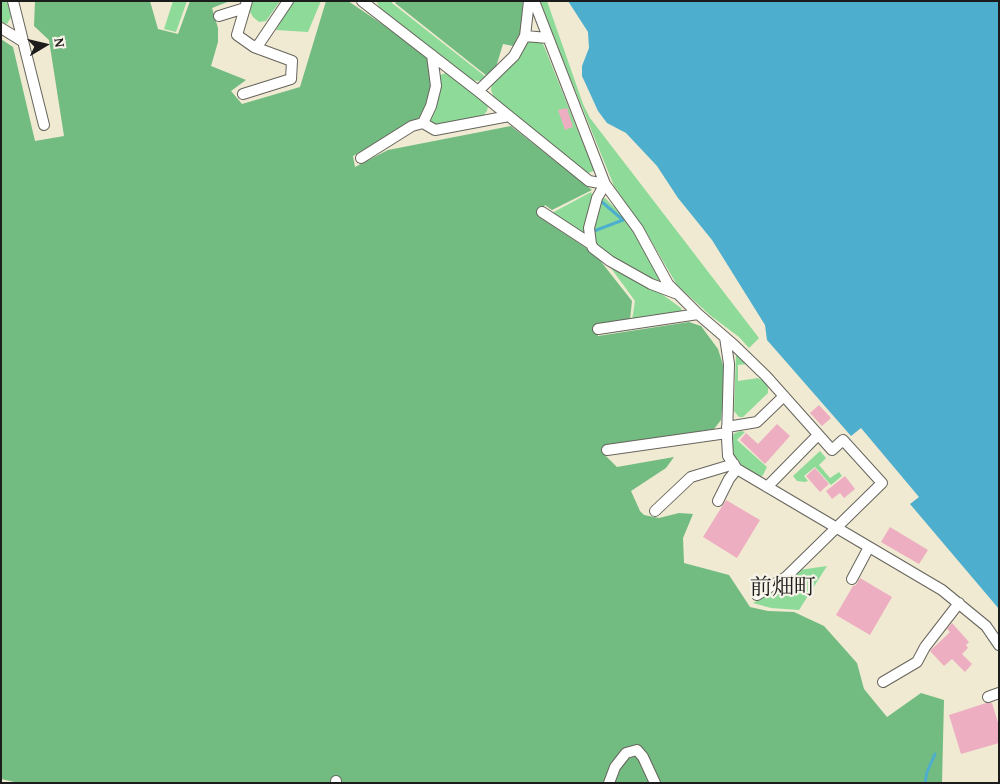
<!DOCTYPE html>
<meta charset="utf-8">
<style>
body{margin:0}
#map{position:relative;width:1000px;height:784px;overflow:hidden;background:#f0ead2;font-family:"Gentium Book Plus",serif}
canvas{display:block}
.frame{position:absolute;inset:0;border:2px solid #1c1c1c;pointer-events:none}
.north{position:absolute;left:20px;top:20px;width:50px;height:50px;-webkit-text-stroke:4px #f7f3e8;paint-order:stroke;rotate:81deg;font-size:14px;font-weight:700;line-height:20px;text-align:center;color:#1c1c1c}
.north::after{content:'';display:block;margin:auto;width:18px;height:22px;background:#1c1c1c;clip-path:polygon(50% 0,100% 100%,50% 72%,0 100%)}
</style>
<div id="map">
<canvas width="1000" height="784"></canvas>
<div class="frame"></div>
<div class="north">N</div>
</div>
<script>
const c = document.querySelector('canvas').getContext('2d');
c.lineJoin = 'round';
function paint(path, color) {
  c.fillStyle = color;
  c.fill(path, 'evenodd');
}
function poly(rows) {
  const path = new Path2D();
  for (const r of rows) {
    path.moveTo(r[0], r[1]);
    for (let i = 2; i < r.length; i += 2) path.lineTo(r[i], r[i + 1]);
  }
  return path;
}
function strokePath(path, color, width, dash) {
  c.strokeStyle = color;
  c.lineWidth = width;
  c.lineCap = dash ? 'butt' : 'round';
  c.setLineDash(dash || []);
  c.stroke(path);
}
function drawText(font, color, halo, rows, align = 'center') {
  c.font = font + ' "Gentium Book Plus","Noto Serif JP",serif';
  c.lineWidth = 4.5;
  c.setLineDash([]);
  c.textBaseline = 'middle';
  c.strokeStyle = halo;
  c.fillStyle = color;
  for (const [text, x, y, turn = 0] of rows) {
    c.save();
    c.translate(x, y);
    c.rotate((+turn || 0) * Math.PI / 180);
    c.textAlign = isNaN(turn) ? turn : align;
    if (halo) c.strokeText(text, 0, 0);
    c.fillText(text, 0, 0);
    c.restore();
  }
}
paint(poly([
 [1,1,7,1,11,17,7,24,1,22],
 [173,1,187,1,176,32,164,29],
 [252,1,280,1,266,21,259,22,253,17,250,12],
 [293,1,321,1,308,32,276,30],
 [376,1,392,1,392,3,486,77,483,80,478,81,470,80,380,8],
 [539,1,547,1,583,104,590,118,759,338,749,348,739,337,711,316,677,285,643,227,614,186],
 [541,41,544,46,594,171,588,173,494,98,491,90,492,84,527,42],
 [446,73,488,106,487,111,482,117,437,126,430,121,438,94,440,75],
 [591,192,593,198,587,235,552,213],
 [605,198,625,218,660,277,659,282,653,283,606,255,596,245,592,226,599,201],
 [608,264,663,295,681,308,682,312,632,320,635,301],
 [736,354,747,364,738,365,738,381,758,378,765,382,768,388,768,393,743,417,739,417,734,411],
 [741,431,745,432,737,440,767,467,763,475,760,477,755,475,744,468,734,455,731,437,735,433],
 [820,451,826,458,819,465,830,478,839,472,842,476,831,485,815,467,804,476,808,481,805,482,797,481,793,476],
 [827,566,799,610,771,608,753,603,786,584,799,570]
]), '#8edb99');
paint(poly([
 [35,1,150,1,158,29,178,34,190,1,230,1,212,8,218,28,218,42,211,66,246,80,231,91,242,104,300,87,326,1,348,1,388,28,427,58,433,91,422,116,353,156,355,167,388,150,511,126,592,190,552,210,545,205,538,216,595,254,632,301,630,320,595,326,598,336,689,322,701,326,718,349,723,365,724,388,721,420,714,429,606,446,603,453,617,467,674,457,666,468,631,491,640,511,644,515,659,518,679,513,693,514,683,538,684,563,729,575,750,607,768,611,794,612,824,626,857,663,864,689,887,717,921,693,944,700,942,783,19,783,1,779,1,39,13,47,35,141,64,136,49,40,34,26],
 [397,1,523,1,521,31,513,46,503,44,496,67,487,76,395,3]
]), '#72bb81');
paint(poly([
 [568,1,999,1,999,609,910,504,919,497,861,428,851,436,767,340,765,325,712,240,678,198,657,166,626,133,607,123,598,111,582,76,582,66,589,48,588,32]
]), '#4eaecd');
strokePath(poly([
 [594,231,623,220,602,202],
 [925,783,927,772,935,754]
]), '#4eaecd', 3);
paint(poly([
 [567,108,573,127,565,130,558,110],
 [819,405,831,418,822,426,810,413],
 [777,424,790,436,765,464,740,440,746,433,758,444],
 [815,468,829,484,820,492,806,476],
 [845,476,855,489,844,498,840,493,832,499,826,491],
 [726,500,760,520,737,558,703,537],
 [890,527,928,550,919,564,881,542],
 [860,578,892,597,870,635,836,615,853,586,856,585],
 [952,623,969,642,966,645,968,648,962,654,972,664,965,672,952,659,944,666,930,651,950,632,947,629],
 [986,703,992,703,999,726,999,743,961,754,949,715]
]), '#eeaec1');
const minor = poly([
 [13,1,44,125],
 [247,1,237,35,254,47,259,44,288,1],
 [362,1,478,91,589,181,605,184,638,229,668,284,698,314,734,345,766,376,832,450,843,440,882,483,786,577,757,595],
 [534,1,605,184,597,198,589,228,591,244,593,248,610,261,651,284,675,293],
 [219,16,245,8],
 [1,28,22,41],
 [525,36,548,38],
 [478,91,514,56,525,36,529,1],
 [243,94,291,79,292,61,254,47],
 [423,123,435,130,509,116],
 [361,158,412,126,423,123,431,106,436,86,432,55],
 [542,212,591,244],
 [598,329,698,314],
 [725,337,729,364,727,438,728,456,737,469,942,590,986,626,999,645],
 [727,427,757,422,784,396],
 [607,450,727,433],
 [767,487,818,435],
 [718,501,729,479,737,469],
 [655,511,691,477,734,464],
 [852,579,869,547],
 [883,682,917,662,925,647,959,603],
 [988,697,999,693],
 [336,781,336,783],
 [609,783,615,767,626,753,637,750,643,757,655,783]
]);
strokePath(minor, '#66645c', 12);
strokePath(minor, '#fff', 10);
drawText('22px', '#1c1c1c', '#f7f3e8', [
 ["前畑町",783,588]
]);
</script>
